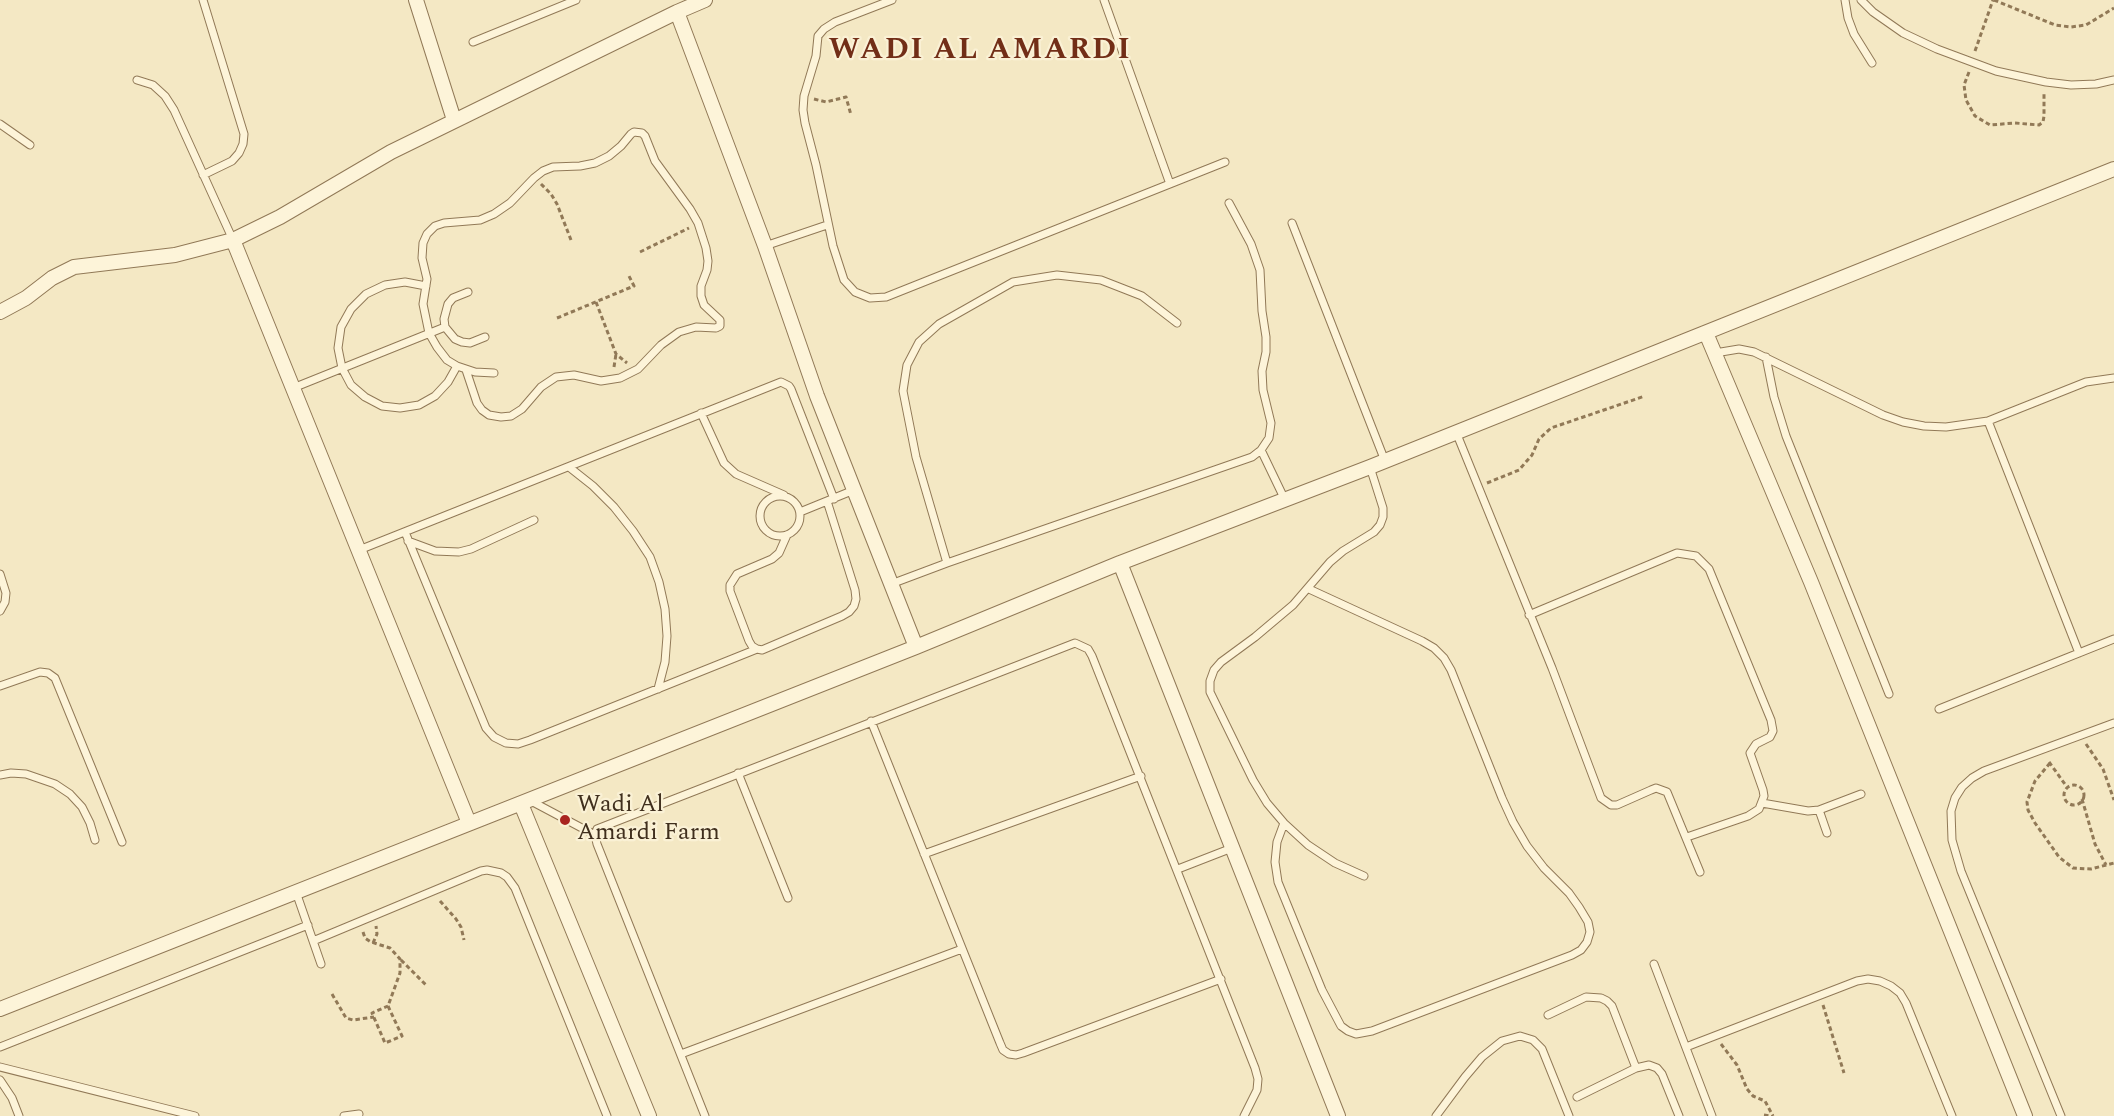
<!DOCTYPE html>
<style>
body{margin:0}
canvas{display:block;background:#f4e8c4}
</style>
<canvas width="2114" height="1116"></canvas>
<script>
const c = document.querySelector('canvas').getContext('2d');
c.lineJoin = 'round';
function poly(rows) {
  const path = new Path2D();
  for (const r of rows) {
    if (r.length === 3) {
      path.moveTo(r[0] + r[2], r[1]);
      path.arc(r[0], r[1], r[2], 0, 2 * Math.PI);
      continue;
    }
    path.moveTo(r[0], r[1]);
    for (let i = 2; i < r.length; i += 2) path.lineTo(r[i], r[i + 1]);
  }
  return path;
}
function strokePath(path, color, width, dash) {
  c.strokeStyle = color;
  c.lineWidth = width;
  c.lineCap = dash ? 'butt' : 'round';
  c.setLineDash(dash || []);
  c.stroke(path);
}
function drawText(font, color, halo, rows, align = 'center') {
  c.font = font + ' Spectral,serif';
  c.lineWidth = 4.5;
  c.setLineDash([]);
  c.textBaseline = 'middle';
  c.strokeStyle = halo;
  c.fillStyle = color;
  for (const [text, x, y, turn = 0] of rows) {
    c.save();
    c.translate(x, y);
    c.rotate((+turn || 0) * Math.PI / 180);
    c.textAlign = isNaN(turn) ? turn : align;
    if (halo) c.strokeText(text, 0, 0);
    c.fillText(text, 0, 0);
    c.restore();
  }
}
const lane = poly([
 [203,0,244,134,243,144,239,153,232,161,203,175],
 [892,0,835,22,824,29,818,36,816,56,804,96,803,110,805,123,816,165,833,246,844,280,855,292,870,298,886,297,1225,162],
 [1104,0,1170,184],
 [1845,0,1848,18,1854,34,1872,63],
 [1861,0,1873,12,1903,33,1937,49,1996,71,2046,82,2071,85,2096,84,2114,80],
 [473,42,576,0],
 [137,80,153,85,165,96,174,110,233,240],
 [0,124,30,145],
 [1292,223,1385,461],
 [765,246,827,225],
 [426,286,405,282,385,285,366,294,351,309,341,327,338,348,342,368,351,385,365,397,382,406,400,408,419,405,435,396,448,382,457,366],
 [468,292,453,298,448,304,444,319,445,327,455,339,462,342,470,343,485,337],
 [1715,353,1739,349,1754,352,1883,415,1903,422,1924,426,1946,427,1988,421,2086,382,2114,378],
 [1766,357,1774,397,1786,436,1889,694],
 [466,370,477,403,482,410,489,415,501,417,511,416,522,409,541,387,556,377,574,375,601,381,620,378,638,369,661,345,679,332,696,327,716,328,720,326,720,320,704,305,701,296,701,286,707,270,708,261,706,248,698,223,690,209,655,161,645,136,642,133,634,132,631,134,621,146,609,156,595,163,580,166,553,167,543,171,534,178,510,203,494,214,480,220,444,223,435,226,427,234,423,243,422,258,427,279,423,304,429,333,437,347,447,360,457,366,475,372,494,373],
 [293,388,445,327],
 [701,413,724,463,736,474,784,495],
 [1988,421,2079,653],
 [1456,432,1552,668,1601,798,1611,805,1617,805,1651,790,1656,788,1667,792,1700,872],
 [1261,450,1285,500],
 [569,467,593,486,614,507,633,531,650,557,659,582,665,609,667,636,665,662,658,689],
 [780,516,20],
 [800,512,854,490],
 [405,532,486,728,494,737,506,743,518,744,530,740,757,649],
 [787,535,779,553,772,559,737,574,730,585,730,591,749,641,752,646,757,649,762,650,842,616,849,612,854,606,856,599,855,590,827,501],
 [408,541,435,551,459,552,471,549,534,520],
 [359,550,781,382,789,386,791,389,834,499],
 [947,563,916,457,903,391,907,365,919,342,939,324,1013,282,1057,275,1101,280,1142,296,1177,323],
 [0,574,6,593,5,602,0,611],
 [891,584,947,563,1252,457,1261,450,1269,438,1271,423,1263,390,1262,371,1266,352,1266,337,1262,311,1260,270,1251,244,1229,203],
 [1529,615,1677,553,1696,556,1709,569,1771,720,1773,731,1770,737,1756,744,1750,753,1763,790,1764,796,1759,809,1748,816,1687,837],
 [0,686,40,672,48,673,55,678,122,842],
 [1939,709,2114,639],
 [871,721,1000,1043,1003,1050,1009,1054,1016,1055,1023,1053,1221,979],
 [738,773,788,898],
 [0,775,11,773,26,774,55,784,70,794,82,807,90,823,95,840],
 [531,801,595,835],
 [1762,803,1808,811,1819,810,1861,794],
 [1819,810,1827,833],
 [1284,823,1277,842,1275,862,1278,882,1322,990,1341,1026,1348,1031,1356,1034,1372,1031,1572,955,1581,950,1587,942,1590,932,1588,922,1579,907,1569,893,1544,868,1527,846,1513,822,1502,798,1451,670,1444,658,1434,648,1422,641,1309,589],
 [924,854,1141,776],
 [1178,869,1232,848],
 [1364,876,1335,863,1308,845,1284,823,1267,803,1253,780,1210,692,1210,681,1214,670,1221,662,1255,637,1293,605,1330,562,1343,551,1374,532,1380,525,1383,517,1383,508,1370,467],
 [296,892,321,964],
 [313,941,481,871,487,870,501,873,507,877,515,888,607,1116],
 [1654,964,1712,1116],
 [1548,1015,1586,997,1601,998,1607,1001,1612,1006,1636,1068],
 [0,1047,308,925],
 [1686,1047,1857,981,1868,979,1880,981,1891,986,1900,993,1906,1003,1952,1116],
 [681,1054,962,949],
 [0,1067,195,1116],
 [0,1080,12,1098,19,1116],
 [1577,1097,1636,1068,1649,1065,1657,1068,1662,1074,1679,1116],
 [344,1116,359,1114],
 [705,1116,597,844,595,835,597,829,1075,643,1088,649,1092,656,1255,1068,1258,1079,1257,1090,1244,1116],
 [1436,1116,1465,1077,1482,1057,1502,1041,1520,1036,1533,1040,1542,1049,1569,1116],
 [2061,1116,1961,871,1952,840,1951,811,1955,798,1962,787,1972,778,1984,771,2114,723]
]);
const street = poly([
 [416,0,454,120],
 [677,12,765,246,817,396,916,647],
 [233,240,469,823],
 [0,312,26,298,52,278,74,267,175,255,233,240,280,217,391,152,677,12,705,0],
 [1706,333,1811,582,2025,1116],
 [1120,563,1338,1116],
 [521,804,649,1116],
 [0,1009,916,647,1120,563,1370,467,2114,169]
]);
strokePath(lane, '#917957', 9);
strokePath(street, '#917957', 16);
strokePath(poly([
 [1994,0,2055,25,2071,27,2086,25,2114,8],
 [1975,51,1993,0],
 [1969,72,1964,85,1966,100,1975,116,1990,125,2015,123,2039,125,2043,122,2044,116,2044,93],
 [814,99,826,102,846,97,851,115],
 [541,184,551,194,557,204,571,240],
 [640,252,689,228],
 [596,302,616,354,627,363],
 [557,318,634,286,628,274],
 [614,367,616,354],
 [1487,483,1519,470,1532,455,1539,439,1551,428,1645,396],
 [2086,744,2103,769,2114,800],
 [2049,762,2067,787],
 [2050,763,2035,781,2027,802,2028,810,2035,823,2059,857,2073,868,2091,869,2114,863],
 [2074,795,10],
 [2082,799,2095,844,2106,865],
 [440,901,456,919,461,927,464,940],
 [363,932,365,938,371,942,390,948,400,959,400,973,388,1006],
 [373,943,377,934,376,926],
 [401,960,427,986],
 [332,994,346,1018,353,1020,374,1017],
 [1823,1005,1844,1073],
 [388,1006,402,1036,385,1043,372,1013,388,1006],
 [1721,1044,1737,1065,1747,1089,1753,1096,1765,1101,1773,1116],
 [1764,1115,1770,1116]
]), '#917957', 3, [4.5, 3]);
strokePath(lane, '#fdf4d9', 7);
strokePath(street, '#fdf4d9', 14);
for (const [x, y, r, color] of [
 [565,820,6,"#a9241f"]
]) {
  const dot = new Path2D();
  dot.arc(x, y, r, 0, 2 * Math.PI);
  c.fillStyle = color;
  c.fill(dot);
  strokePath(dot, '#faf1d5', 2);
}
drawText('24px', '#402f1d', '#faf1d5', [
 ["Wadi Al",577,806],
 ["Amardi Farm",577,834]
], 'left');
c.letterSpacing = '1.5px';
drawText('bold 30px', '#722e17', '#faf1d5', [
 ["WADI AL AMARDI",980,52]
]);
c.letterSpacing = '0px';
</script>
